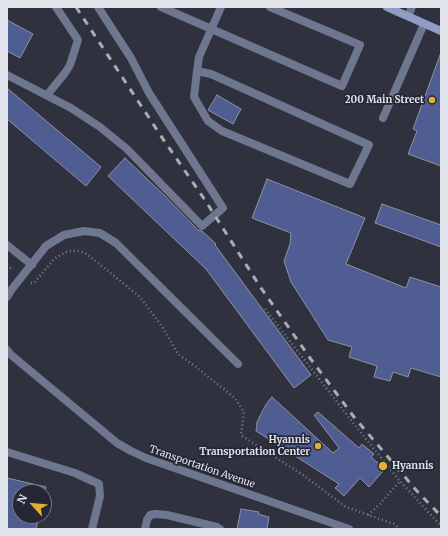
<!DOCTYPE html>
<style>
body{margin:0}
#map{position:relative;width:448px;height:536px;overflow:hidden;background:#2f323e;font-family:Merriweather,serif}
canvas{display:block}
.frame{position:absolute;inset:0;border:8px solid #e1e3eb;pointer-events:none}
.north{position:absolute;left:12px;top:484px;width:40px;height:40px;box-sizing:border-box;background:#252834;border:1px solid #70737d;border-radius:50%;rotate:297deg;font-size:11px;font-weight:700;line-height:16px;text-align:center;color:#e1e3eb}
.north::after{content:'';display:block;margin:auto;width:14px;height:18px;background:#e2ae34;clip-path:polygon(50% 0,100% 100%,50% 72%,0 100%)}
</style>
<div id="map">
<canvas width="448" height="536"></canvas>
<div class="frame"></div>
<div class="north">N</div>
</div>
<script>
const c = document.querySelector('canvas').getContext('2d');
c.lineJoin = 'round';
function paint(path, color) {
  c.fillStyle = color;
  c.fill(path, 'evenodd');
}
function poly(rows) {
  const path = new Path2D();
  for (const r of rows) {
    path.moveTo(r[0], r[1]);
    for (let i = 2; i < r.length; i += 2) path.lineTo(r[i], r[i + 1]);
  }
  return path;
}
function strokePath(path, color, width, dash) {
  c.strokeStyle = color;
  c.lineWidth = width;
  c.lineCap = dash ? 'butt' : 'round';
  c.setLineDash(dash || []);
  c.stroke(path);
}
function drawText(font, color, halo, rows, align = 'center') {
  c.font = font + ' Merriweather,serif';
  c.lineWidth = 3.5;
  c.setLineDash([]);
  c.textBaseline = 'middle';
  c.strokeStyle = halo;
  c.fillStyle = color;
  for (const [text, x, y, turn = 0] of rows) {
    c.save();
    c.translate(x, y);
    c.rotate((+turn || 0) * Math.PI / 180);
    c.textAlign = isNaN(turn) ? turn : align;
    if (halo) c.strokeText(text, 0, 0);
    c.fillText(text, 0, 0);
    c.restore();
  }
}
const building = poly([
 [7,20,33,34,20,58,7,51,7,20],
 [440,55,441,56,441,166,408,154,417,131,413,129,440,55],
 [7,88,101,167,86,186,7,119,7,88],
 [217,95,241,109,233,124,208,110,217,95],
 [125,158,164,195,198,230,202,231,216,244,215,245,311,375,294,388,206,269,108,176,125,158],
 [267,179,365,218,346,264,406,288,410,277,441,287,441,377,411,368,408,377,393,372,390,381,374,377,377,366,349,357,352,347,328,340,291,282,284,261,290,244,291,233,252,218,267,179],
 [382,204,441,225,441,247,375,223,382,204],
 [272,397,333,453,339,448,314,415,318,412,359,448,362,444,374,454,371,457,385,469,369,487,360,478,344,496,335,488,339,484,256,431,257,422,263,410,267,403,272,397],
 [7,478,46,487,45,492,20,492,20,516,39,516,36,529,7,529,7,478],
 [241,509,259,512,258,514,269,517,267,529,237,529,241,509]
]);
paint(building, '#505d92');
strokePath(building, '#8d929f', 1);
strokePath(poly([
 [7,265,13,270],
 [31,283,34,283,54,259,64,253,69,251,79,251,87,254,140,297,163,328,178,354,196,367,235,398,244,412,241,435,259,447,303,475,346,507,394,524,400,529],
 [265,309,361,433,400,481,441,526],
 [368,515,380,504,400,481]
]), '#7d808a', 2.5, [1, 3]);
strokePath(poly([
 [161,7,342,86,360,45,270,7],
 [408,16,412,7],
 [197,71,211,74,369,145,350,184,222,131,208,121,194,97,197,71,199,57,221,7],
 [7,75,71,108,100,127,127,149,202,226,223,208,149,93,131,58,98,7],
 [47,95,65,73,70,65,78,40,56,7],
 [383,118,424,24],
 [7,245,32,265],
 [7,297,12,289,46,246,64,235,84,231,100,233,116,243,238,364],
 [7,350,10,354,117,443,131,451,146,458,349,529],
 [7,452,75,473,99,484,100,496,92,529],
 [145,529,147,520,150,515,156,514,167,515,217,527,220,529]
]), '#6f768f', 8);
strokePath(poly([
 [387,7,441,31]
]), '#909cc3', 8);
strokePath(poly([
 [76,7,165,142,205,200,259,285,310,358,354,417,416,490,441,516]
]), '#aaacb5', 3, [7, 7]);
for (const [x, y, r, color] of [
 [432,100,4,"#e2ae34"],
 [318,446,4,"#e2ae34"],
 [383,466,5,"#e2ae34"]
]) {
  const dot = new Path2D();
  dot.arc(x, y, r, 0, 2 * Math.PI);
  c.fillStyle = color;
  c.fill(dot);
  strokePath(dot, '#252834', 1.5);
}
drawText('bold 10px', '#e1e3eb', '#252834', [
 ["200 Main Street",424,100],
 ["Hyannis",310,440],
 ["Transportation Center",310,452],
 ["Hyannis",392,466,"left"]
], 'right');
drawText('10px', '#e1e3eb', '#252834', [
 ["Transportation Avenue",202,467,19]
]);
</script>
